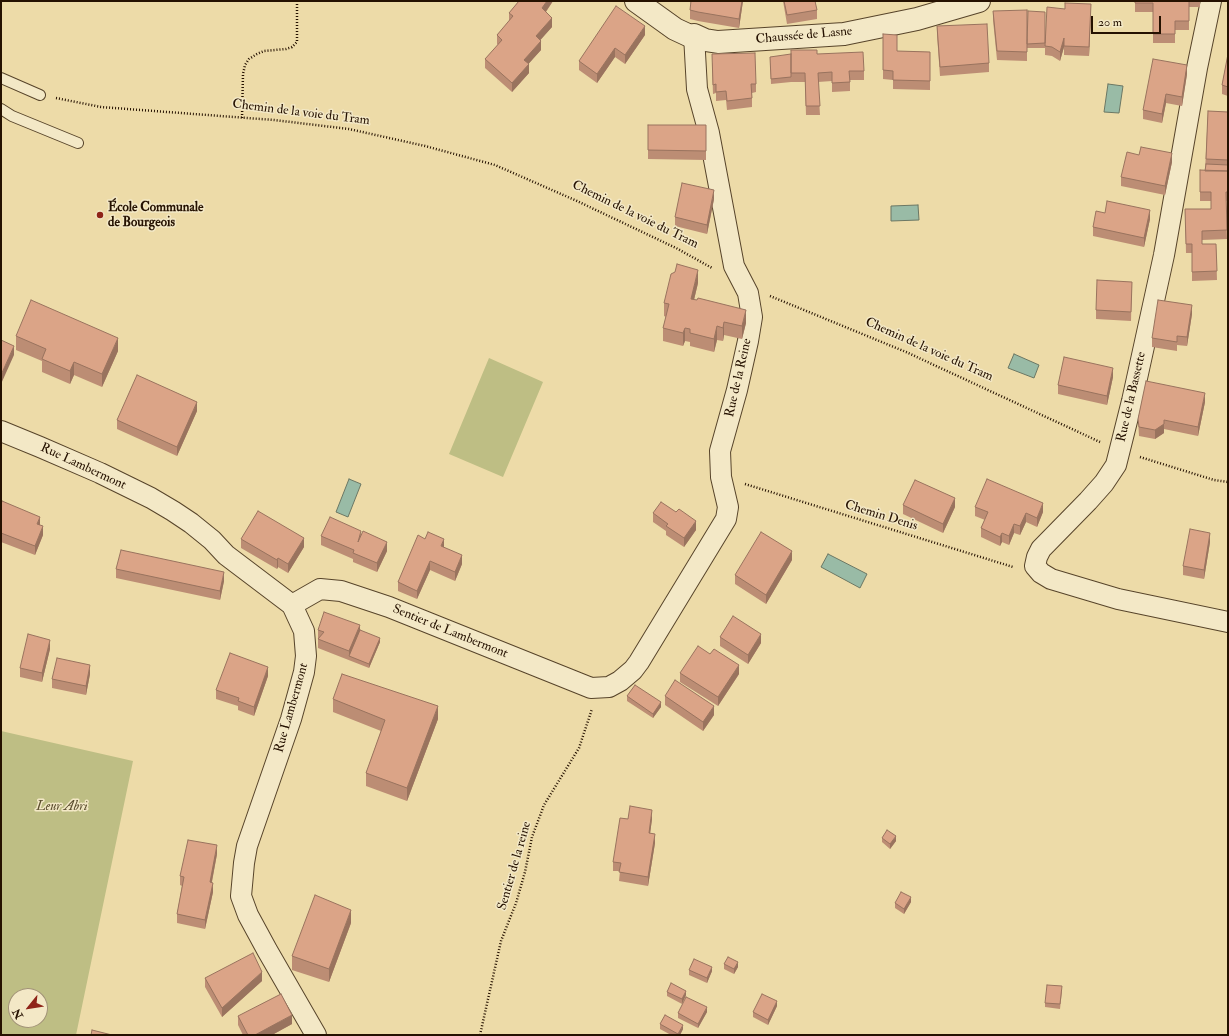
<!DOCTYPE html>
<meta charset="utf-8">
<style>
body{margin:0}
#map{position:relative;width:1229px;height:1036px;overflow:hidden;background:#eddba8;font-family:"IM FELL Double Pica",serif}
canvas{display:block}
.frame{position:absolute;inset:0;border:2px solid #251100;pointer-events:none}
.north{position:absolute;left:8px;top:988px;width:40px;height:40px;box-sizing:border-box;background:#f3e8c6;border:1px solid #a19277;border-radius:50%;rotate:240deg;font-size:11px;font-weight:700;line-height:16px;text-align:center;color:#251100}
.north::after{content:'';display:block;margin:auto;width:14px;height:18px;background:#8f2418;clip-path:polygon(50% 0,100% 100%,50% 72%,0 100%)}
.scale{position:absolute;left:1091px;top:16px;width:70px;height:18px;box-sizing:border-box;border:2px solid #251100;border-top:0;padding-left:5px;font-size:12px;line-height:14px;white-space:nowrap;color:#251100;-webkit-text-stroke:3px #f3e8c6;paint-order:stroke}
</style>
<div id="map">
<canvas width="1229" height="1036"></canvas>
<div class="frame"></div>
<div class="north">N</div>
<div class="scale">20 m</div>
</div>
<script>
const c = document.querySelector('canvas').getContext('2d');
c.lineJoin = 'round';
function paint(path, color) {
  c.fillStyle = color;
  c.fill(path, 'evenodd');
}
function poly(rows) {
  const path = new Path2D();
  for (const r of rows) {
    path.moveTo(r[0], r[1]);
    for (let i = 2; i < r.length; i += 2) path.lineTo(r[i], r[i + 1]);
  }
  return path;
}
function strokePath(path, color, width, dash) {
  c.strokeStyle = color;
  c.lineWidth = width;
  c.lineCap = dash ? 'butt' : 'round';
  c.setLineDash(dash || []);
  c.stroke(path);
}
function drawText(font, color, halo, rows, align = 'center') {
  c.font = font + ' "IM FELL Double Pica",serif';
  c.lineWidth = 3;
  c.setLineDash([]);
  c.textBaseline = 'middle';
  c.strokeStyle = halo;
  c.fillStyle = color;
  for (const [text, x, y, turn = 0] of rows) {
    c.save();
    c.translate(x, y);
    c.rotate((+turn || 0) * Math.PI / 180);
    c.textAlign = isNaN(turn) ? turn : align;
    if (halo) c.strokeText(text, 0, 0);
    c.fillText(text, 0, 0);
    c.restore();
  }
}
paint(poly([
 [489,358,543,382,503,477,449,454],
 [1,731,133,761,76,1035,1,1035],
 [16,996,40,996,40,1020,16,1020]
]), '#bebe84');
const water = poly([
 [1108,84,1123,86,1119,113,1104,112,1108,84],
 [918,205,919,220,891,221,891,206,918,205],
 [1014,354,1039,365,1034,378,1008,368,1014,354],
 [349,479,361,484,348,517,336,512,349,479],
 [828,554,867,574,860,588,821,567,828,554]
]);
paint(water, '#99bba6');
strokePath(water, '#6b7764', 1);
const service = poly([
 [1,78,40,95],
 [1,109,12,116,78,143]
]);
const minor = poly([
 [1211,1,1197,68,1164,255,1132,401,1116,465,1104,483,1088,501,1041,549,1037,557,1035,566,1041,573,1051,579,1118,599,1228,622],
 [1,431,40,447,100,473,151,498,173,511,191,523,212,540,226,555,292,605,304,631,306,656,304,672,291,719,247,846,244,863,241,896,248,915,267,950,316,1035],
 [292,605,320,589,341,591,389,607,591,688,609,687,620,681,633,670,639,662,726,519,728,507,721,477,720,451,737,390,748,341,752,317,748,293,734,266,709,133,697,89,694,35]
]);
const tertiary = poly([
 [636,1,675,29,690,36,694,35,705,40,718,42,844,34,917,19,979,1]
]);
strokePath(service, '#57442a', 12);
strokePath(minor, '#57442a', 22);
strokePath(tertiary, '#57442a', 24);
strokePath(poly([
 [56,98,101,107,274,120,349,129,425,146,495,165,577,201,676,248,712,268],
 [242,118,243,74,245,65,249,59,257,54,264,51,286,49,292,47,297,42,297,1],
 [770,296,906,352,1100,442],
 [1140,457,1214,480,1228,482],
 [745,484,1013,567],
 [480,1035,501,941,516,903,525,872,532,837,544,805,579,748,592,709]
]), '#251100', 2.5, [1, 2]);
strokePath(service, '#f3e8c6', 10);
strokePath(minor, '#f3e8c6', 20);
strokePath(tertiary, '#f3e8c6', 22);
paint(poly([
 [519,1,553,1,546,12,552,27,540,40,541,50,528,64,529,73,512,92,485,68,485,59,498,45,497,44,497,35,509,22,509,13],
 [689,1,743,1,739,28,698,21,690,19,690,10,691,1],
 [783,1,815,1,817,10,817,19,787,24],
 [1135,1,1200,1,1200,7,1189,7,1189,30,1175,30,1175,43,1153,43,1153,12,1135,12],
 [1228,3,1228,22,1227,22],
 [993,11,1027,39,1046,37,1091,13,1089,56,1064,55,1064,47,1060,61,1052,56,1045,55,1045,48,1027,48,1027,61,997,60,993,20],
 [937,26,989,63,989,72,940,76,937,35],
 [883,34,897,51,930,52,930,90,893,89,893,80,883,79],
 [645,35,625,64,615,57,597,83,579,70,579,61],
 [817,54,864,71,864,80,850,80,850,91,832,92,832,81,818,82,820,115,806,115,805,82,791,82,771,84,770,57],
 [1228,54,1228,96,1222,94,1222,85],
 [712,63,756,84,756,92,752,93,752,107,727,110,726,100,716,101,716,93,713,94],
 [1187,74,1182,106,1166,103,1162,123,1143,119,1143,110],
 [1208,111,1228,112,1228,201,1226,201,1227,239,1202,240,1202,244,1216,244,1217,280,1192,281,1192,253,1186,253,1185,209,1211,209,1211,201,1200,201,1200,170,1205,171],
 [648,125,706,125,706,160,648,159],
 [1172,162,1165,195,1121,186,1121,177],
 [714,199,707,234,675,226,675,217],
 [1105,213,1150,219,1144,247,1093,236,1093,227],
 [1132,282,1131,321,1096,319,1096,310],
 [698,283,694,300,746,323,742,339,724,335,723,341,717,340,714,352,690,346,690,342,685,341,683,346,663,341,663,328,666,317,664,316,664,303],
 [1192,314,1187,346,1177,345,1177,351,1152,347,1152,338],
 [16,336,118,351,102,387,74,375,70,384,42,372,42,361,16,350],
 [1113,377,1107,405,1058,394,1058,385],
 [1205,402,1198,436,1164,429,1164,433,1155,439,1139,436,1138,419],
 [197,411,177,456,117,429,117,420],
 [1,505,40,525,43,535,35,555,1,542],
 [903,505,955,507,943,533,903,514],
 [975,507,1043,512,1037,527,1026,522,1020,535,1014,533,1009,545,1002,542,1000,546,981,537,981,528,985,520,975,516],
 [653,513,696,530,684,547,666,535,666,531,653,522],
 [361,534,387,551,377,572,353,562,353,559,321,545,321,536],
 [241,539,304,547,288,573,278,567,277,569,241,548],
 [1210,542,1204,579,1183,575,1183,566],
 [444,547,462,564,455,581,430,570,417,599,398,591,398,582],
 [792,560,766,604,735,584,735,575],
 [116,569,224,581,220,600,116,578],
 [318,630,360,630,380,642,369,668,318,648],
 [720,637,761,643,748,664,720,646],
 [50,649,42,682,20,677,20,668],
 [680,673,739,674,718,706,680,682],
 [90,674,86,695,52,688,52,679],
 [268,676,254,716,238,710,238,706,216,699,216,690],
 [627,696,661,707,653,718,627,701],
 [665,696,714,715,703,731,665,705],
 [333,699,438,719,407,801,366,786,366,773,381,731,333,712],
 [628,819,652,819,650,833,655,843,648,886,619,881,620,871,613,871,613,862],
 [882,838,896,841,890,849,882,842],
 [217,854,212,882,213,892,205,929,177,923,177,914,182,886,180,885,180,876],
 [911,902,904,914,895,908,895,903],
 [351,923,329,982,292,970,292,956],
 [724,964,738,967,734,974,724,969],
 [689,970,712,971,707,983,689,975],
 [205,978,262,981,222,1017,205,987],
 [1062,991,1060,1009,1045,1007,1045,1003],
 [667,992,686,995,682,1004,667,996],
 [777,1006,768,1025,753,1017,753,1012],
 [707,1012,698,1028,678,1018,678,1013],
 [238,1016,292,1024,272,1035,243,1035,238,1025],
 [660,1024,683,1029,680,1035,671,1035,660,1029]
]), '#bc8d74');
paint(poly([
 [547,1,553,1,542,17,542,8],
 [742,1,743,1,739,28,739,19],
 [1091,4,1091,13,1089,56,1089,47],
 [552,18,552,27,536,45,536,36],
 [645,26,645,35,625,64,625,55],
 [1064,38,1064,47,1060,61,1060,52],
 [541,41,541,50,524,69,524,60],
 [615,48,615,57,597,83,597,74],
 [529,64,529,73,512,92,512,83],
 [1187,65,1187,74,1182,106,1182,97],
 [1166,94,1166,103,1162,123,1162,114],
 [1172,153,1172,162,1165,195,1165,186],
 [714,190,714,199,707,234,707,225],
 [1150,210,1150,219,1144,247,1144,238],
 [698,270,698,283,691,312,691,299],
 [1192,305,1192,314,1187,346,1187,337],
 [746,310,746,323,742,339,742,326],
 [724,322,724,335,723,341,723,328],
 [717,326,717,340,714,352,714,339],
 [685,328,685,341,683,346,683,333],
 [118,338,118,351,102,387,102,374],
 [14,346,14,355,1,384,1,375],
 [74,362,74,375,70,384,70,371],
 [1113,368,1113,377,1107,405,1107,396],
 [1205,393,1205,402,1198,436,1198,427],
 [197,402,197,411,177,456,177,447],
 [1164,420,1164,433,1155,439,1155,430],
 [955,498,955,507,943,533,943,524],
 [1043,503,1043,512,1037,527,1037,518],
 [1026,513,1026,522,1020,535,1020,526],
 [40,517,40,526,37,524],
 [696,521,696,530,684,547,684,538],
 [1014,524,1014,533,1009,545,1009,536],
 [43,526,43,535,35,555,35,546],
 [1002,533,1002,542,1000,546,1000,537],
 [1210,533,1210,542,1204,579,1204,570],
 [304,538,304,547,288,573,288,564],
 [444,539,444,548,441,546],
 [387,542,387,551,377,572,377,563],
 [792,551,792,560,766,604,766,595],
 [462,555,462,564,455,581,455,572],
 [278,558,278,567,277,569,277,560],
 [430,561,430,570,417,599,417,591],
 [224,572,224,581,220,600,220,591],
 [360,625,360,634,349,656,349,660,349,651],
 [761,634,761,643,748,664,748,655],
 [380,638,380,642,369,668,369,664],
 [50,640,50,649,42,682,42,673],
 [90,665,90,674,86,695,86,686],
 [739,665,739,674,718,706,718,697],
 [268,667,268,676,254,716,254,707],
 [661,702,661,707,653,718,653,714],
 [438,706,438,719,407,801,407,788],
 [714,706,714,715,703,731,703,722],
 [652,810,652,819,649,842,649,833],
 [655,834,655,843,648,886,648,877],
 [896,836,896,841,890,849,890,844],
 [217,845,217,854,210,891,210,882],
 [213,883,213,892,205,929,205,920],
 [911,897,911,902,904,914,904,909],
 [351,910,351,923,329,982,329,969],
 [738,962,738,967,734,974,734,969],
 [712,967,712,971,707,983,707,978],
 [262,972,262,981,222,1017,222,1008],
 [686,991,686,995,682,1004,682,999],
 [777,1001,777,1006,768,1025,768,1020],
 [707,1007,707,1012,698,1028,698,1024],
 [292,1015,292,1024,272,1035,255,1035],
 [683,1025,683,1029,680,1035,678,1035]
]), '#99735e');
const building = poly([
 [519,1,547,1,542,8,552,18,536,36,541,41,524,60,529,64,512,83,485,59,502,40,497,35,513,16,509,13,519,1],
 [691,1,742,1,739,19,698,12,690,10,691,1],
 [784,1,815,1,817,10,787,15,784,1],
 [1135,1,1189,1,1189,21,1175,21,1175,34,1153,34,1153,3,1135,3,1135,1],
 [1065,3,1091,4,1089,47,1064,46,1064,38,1060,52,1052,47,1045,46,1047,7,1065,9,1065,3],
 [616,6,645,26,625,55,615,48,597,74,579,61,616,6],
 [1027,10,1027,52,997,51,993,11,1027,10],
 [1028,11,1045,12,1045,43,1027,44,1028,11],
 [987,24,989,63,940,67,937,26,987,24],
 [883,34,897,35,897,51,930,52,930,81,893,80,893,71,883,70,883,34],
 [791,50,817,50,817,54,863,52,864,71,849,71,850,82,832,83,832,72,818,73,820,106,806,106,805,73,791,73,791,50],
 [755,53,756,84,751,84,752,98,727,101,726,91,716,92,716,84,713,85,712,54,755,53],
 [791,54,791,77,771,79,770,57,791,54],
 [1228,54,1228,87,1222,85,1228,54],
 [1153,59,1187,65,1182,97,1166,94,1162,114,1143,110,1153,59],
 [1208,111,1228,112,1228,160,1206,159,1208,111],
 [648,125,706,125,706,151,648,150,648,125],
 [1141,147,1172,153,1165,186,1121,177,1127,152,1139,155,1141,147],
 [1206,164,1228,165,1228,171,1205,171,1206,164],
 [1200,170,1228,171,1228,192,1226,192,1227,230,1202,231,1202,244,1216,244,1217,271,1192,272,1192,244,1186,244,1185,209,1211,209,1211,192,1200,192,1200,170],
 [682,183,714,190,707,225,675,217,682,183],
 [1107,201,1150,210,1144,238,1093,227,1096,211,1105,213,1107,201],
 [677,264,698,270,691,299,697,300,698,298,746,310,742,326,724,322,723,328,717,326,714,339,690,333,690,329,685,328,683,333,663,328,669,304,664,303,671,274,675,272,677,264],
 [1097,280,1132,282,1131,312,1096,310,1097,280],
 [31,300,118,338,102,374,74,362,70,371,42,359,46,349,16,336,31,300],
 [1158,300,1192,305,1187,337,1177,336,1177,342,1152,338,1158,300],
 [1,340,14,346,1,375,1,340],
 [1064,357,1113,368,1107,396,1058,385,1064,357],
 [137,375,197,402,177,447,117,420,137,375],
 [1146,381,1205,393,1198,427,1164,420,1164,424,1155,430,1139,427,1138,419,1146,381],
 [987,479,1043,503,1037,518,1026,513,1020,526,1014,524,1009,536,1002,533,1000,537,981,528,988,512,975,507,987,479],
 [915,480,955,498,943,524,903,505,915,480],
 [2,501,40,517,37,524,43,526,35,546,1,533,1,505,2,501],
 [661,502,676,512,679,509,696,521,684,538,666,526,668,524,653,513,661,502],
 [258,511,304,538,288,564,278,558,277,560,241,539,258,511],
 [330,517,361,531,358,542,363,531,387,542,377,563,353,553,354,550,321,536,330,517],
 [1190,529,1210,533,1204,570,1183,566,1190,529],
 [428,532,444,539,441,546,462,555,455,572,430,561,417,591,398,582,418,535,425,539,428,532],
 [761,532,792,551,766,595,735,575,761,532],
 [121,550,224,572,220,591,116,569,121,550],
 [324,612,360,625,349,651,318,639,324,632,318,630,324,612],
 [733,616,761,634,748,655,720,637,733,616],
 [360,630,380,638,369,664,349,656,360,630],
 [28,634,50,640,42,673,20,668,28,634],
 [698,646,710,654,714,649,739,665,718,697,680,673,698,646],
 [230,653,268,667,254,707,238,701,239,698,216,690,230,653],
 [57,658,90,665,86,686,52,679,57,658],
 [342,674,438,706,407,788,366,773,385,720,333,699,342,674],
 [675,680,714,706,703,722,665,696,675,680],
 [635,685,661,702,653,714,627,696,635,685],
 [630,806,652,810,649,833,655,834,648,877,619,872,621,863,613,862,620,818,628,819,630,806],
 [887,830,896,836,890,844,882,838,887,830],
 [188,840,217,845,210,882,213,883,205,920,177,914,184,877,180,876,188,840],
 [901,892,911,897,904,909,895,903,901,892],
 [315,895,351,910,329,969,292,956,315,895],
 [253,953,262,972,222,1008,205,978,253,953],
 [728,957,738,962,734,969,724,964,728,957],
 [694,959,712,967,707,978,689,970,694,959],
 [671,983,686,991,682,999,667,992,671,983],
 [1047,985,1062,986,1060,1004,1045,1003,1047,985],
 [281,994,292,1015,255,1035,248,1035,238,1016,281,994],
 [762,994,777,1001,768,1020,753,1012,762,994],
 [686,997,707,1007,698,1024,678,1013,686,997],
 [665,1015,683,1025,678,1034,660,1024,665,1015],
 [92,1030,112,1035,91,1035,92,1030]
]);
paint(building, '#dba487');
strokePath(building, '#99735e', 1);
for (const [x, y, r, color] of [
 [100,215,4,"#8f2418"]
]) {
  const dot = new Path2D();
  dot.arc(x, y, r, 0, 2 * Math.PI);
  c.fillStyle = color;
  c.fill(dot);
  strokePath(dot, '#f3e8c6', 1.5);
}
drawText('13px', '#251100', '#f3e8c6', [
 ["Chaussée de Lasne",804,36,-5],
 ["Chemin de la voie du Tram",301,113,7],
 ["Chemin de la voie du Tram",635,215,26],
 ["Chemin de la voie du Tram",929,350,24],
 ["Rue de la Reine",739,378,-77],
 ["Rue de la Bassette",1132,397,-77],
 ["Rue Lambermont",83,467,25],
 ["Chemin Denis",881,516,17],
 ["Sentier de Lambermont",450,632,22],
 ["Rue Lambermont",292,708,-74],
 ["Sentier de la reine",515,866,-74]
]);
drawText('bold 13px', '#251100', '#f3e8c6', [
 ["École Communale",108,208],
 ["de Bourgeois",108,223]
], 'left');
drawText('italic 13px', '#5b4e2e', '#f3e8c6', [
 ["Leur Abri",62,807]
]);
</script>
